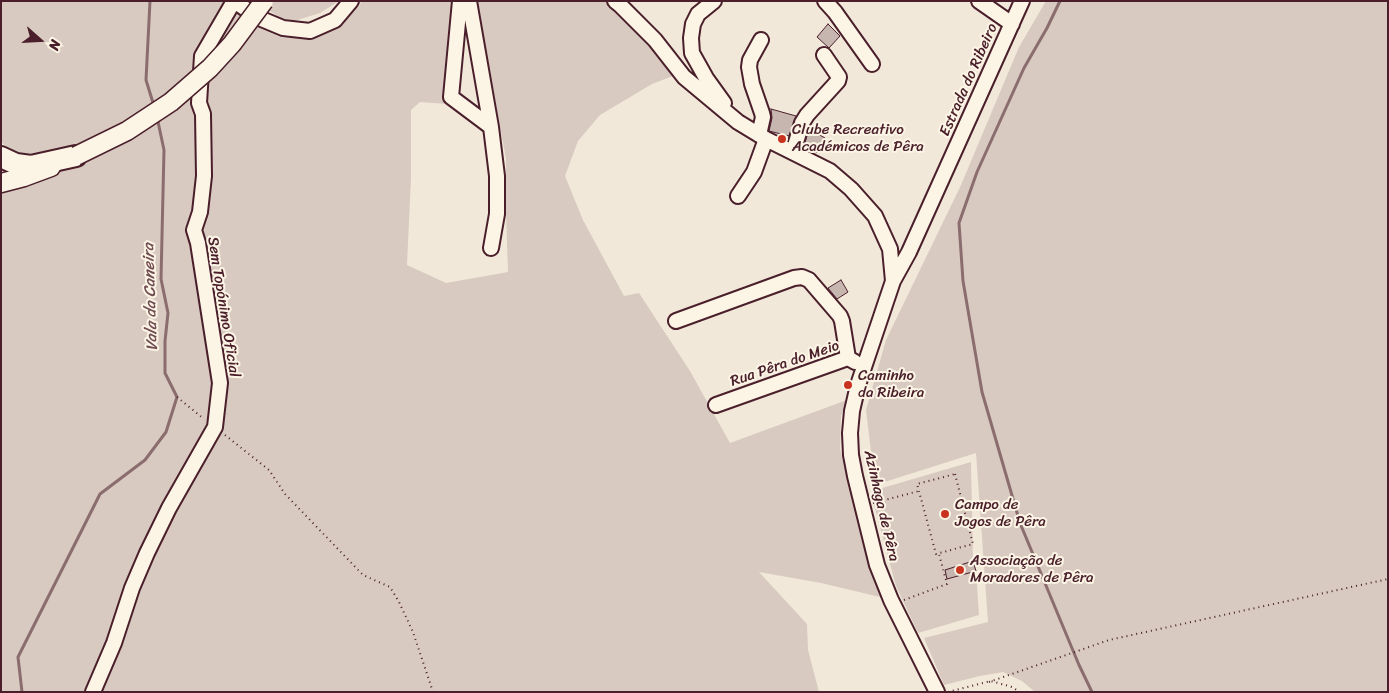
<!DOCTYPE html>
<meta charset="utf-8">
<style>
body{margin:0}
#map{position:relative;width:1389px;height:693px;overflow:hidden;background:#f1e8da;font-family:Sriracha,sans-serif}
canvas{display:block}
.frame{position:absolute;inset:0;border:2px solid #4a1f2b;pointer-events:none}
.north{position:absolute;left:15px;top:15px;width:50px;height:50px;-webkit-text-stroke:4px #fcf5e5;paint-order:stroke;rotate:109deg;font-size:14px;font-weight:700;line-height:20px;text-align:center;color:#4a1f2b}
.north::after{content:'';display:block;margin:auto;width:18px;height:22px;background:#4a1f2b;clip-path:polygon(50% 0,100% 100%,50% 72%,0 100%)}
</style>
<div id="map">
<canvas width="1389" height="693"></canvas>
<div class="frame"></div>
<div class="north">N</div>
</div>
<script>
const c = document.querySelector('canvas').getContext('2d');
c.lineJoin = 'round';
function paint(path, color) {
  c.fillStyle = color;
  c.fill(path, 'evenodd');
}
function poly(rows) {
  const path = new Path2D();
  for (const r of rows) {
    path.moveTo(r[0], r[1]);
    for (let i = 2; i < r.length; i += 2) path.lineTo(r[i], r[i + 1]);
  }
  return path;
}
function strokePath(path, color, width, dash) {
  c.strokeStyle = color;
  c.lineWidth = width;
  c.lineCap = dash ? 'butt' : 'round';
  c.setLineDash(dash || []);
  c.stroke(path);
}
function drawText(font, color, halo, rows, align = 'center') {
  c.font = font + ' Sriracha,sans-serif';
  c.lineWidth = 4;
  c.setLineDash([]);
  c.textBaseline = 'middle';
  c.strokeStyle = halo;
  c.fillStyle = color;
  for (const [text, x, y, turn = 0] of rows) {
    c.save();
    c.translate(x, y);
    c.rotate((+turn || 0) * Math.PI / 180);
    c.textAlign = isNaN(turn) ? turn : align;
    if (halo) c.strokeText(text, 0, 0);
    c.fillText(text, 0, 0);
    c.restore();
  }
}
paint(poly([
 [1,1,221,1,261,29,283,38,319,35,340,25,360,5,361,1,454,1,447,70,447,104,420,102,411,110,411,178,407,265,446,283,508,272,506,212,506,159,477,1,605,1,621,13,678,74,652,84,600,115,578,141,565,176,583,220,624,296,639,293,690,371,730,443,847,400,841,416,840,449,880,597,821,583,759,572,807,624,808,650,819,692,1,692,1,195,6,189,32,184,27,156,16,154,1,142],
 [254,1,339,1,320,13,294,21,281,18],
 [1046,1,1388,1,1388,692,1035,692,1022,681,1003,672,980,676,944,685,924,638,988,622,976,453,875,485,866,410,886,340,961,185,1019,47],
 [971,462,973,561,976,571,979,615,918,633,896,586,872,498,880,495,879,489]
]), '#d8cac0');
strokePath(poly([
 [150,1,146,80,154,106],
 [1060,1,1047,28,1024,68,977,172,959,223,963,281,982,392,1020,523,1079,665,1092,692],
 [22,692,18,657,100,494,145,460,166,432,177,397,165,373,165,341,168,313,161,279,164,150,157,117]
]), '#8b6d6f', 3);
const building = poly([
 [828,24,840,36,829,48,817,37,828,24],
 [771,109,796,116,789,136,769,131,772,118,771,109],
 [811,130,825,138,816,153,804,146,807,135,811,130],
 [841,280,848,292,837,299,828,288,841,280],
 [973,561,976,571,947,579,945,570,973,561]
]);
paint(building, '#c7b6af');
strokePath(building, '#4a1f2b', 1);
const minor = poly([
 [460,1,451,97,491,127],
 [469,1,491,127,497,176,497,214,491,248],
 [615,1,620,5,655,40,684,77,738,122,766,139,830,171,851,189,875,216,890,249,893,281,858,385,852,411,850,433,851,455,855,476,877,565,891,600,937,692],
 [714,1,698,14,693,24,691,38,692,53,706,78,724,103],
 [825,1,835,12,872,64],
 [979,1,1012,24],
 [759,135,763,117,762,113,752,84,749,67,750,60,761,40],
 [793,152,802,123,807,115,838,81,839,77,824,55],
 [738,196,754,172,766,139],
 [893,281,909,252,1022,1],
 [676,321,794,278,802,277,809,280,840,316,842,321,848,358],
 [716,405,848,358,855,362],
 [93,692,114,643,132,588,147,553,169,508,215,427,220,383,198,243,194,230,200,212,204,176,203,114,199,103,202,56,234,1,259,18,283,28,310,31,335,20,351,1]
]);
const major = poly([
 [1,183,24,177,51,167]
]);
const highway = poly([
 [1,157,16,164,31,166,76,156]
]);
strokePath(minor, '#4a1f2b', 18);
strokePath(major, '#4a1f2b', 21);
strokePath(highway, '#4a1f2b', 24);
strokePath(poly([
 [177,397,204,419],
 [225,435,269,470,285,494,363,575,390,587,399,602,413,632,433,692],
 [955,474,973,544,936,554,917,484,955,474],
 [873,503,919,491],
 [904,600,947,584,939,554],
 [989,682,1109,640,1388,579],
 [948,692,991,681,1012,687,1020,692]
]), '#4a1f2b', 2, [1, 4]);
strokePath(minor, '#fcf5e5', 14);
strokePath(major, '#fcf5e5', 18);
strokePath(highway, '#fcf5e5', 20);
const majorBridge = poly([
 [76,156,127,131,171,102,210,68,232,44,264,1]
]);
strokePath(majorBridge, '#4a1f2b', 21, []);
strokePath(majorBridge, '#fcf5e5', 18);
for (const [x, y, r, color] of [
 [782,139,5,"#c8321e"],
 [848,385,5,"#c8321e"],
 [945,514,5,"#c8321e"],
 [960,570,5,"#c8321e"]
]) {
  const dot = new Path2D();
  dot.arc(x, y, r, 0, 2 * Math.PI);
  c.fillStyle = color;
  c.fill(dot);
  strokePath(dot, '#fcf5e5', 2);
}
drawText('15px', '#4a1f2b', '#fcf5e5', [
 ["Estrada do Ribeiro",969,80,-66],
 ["Sem Topónimo Oficial",223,307,81],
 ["Rua Pêra do Meio",785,364,-19],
 ["Azinhaga de Pêra",881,506,77]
]);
drawText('15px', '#4a1f2b', '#fcf5e5', [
 ["Clube Recreativo",792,130],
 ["Académicos de Pêra",792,147],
 ["Caminho",858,376],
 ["da Ribeira",858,393],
 ["Campo de",955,505],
 ["Jogos de Pêra",955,522],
 ["Associação de",970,561],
 ["Moradores de Pêra",970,578]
], 'left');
drawText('italic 16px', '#704c53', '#fcf5e5', [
 ["Vala da Caneira",151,297,-92]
]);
</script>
